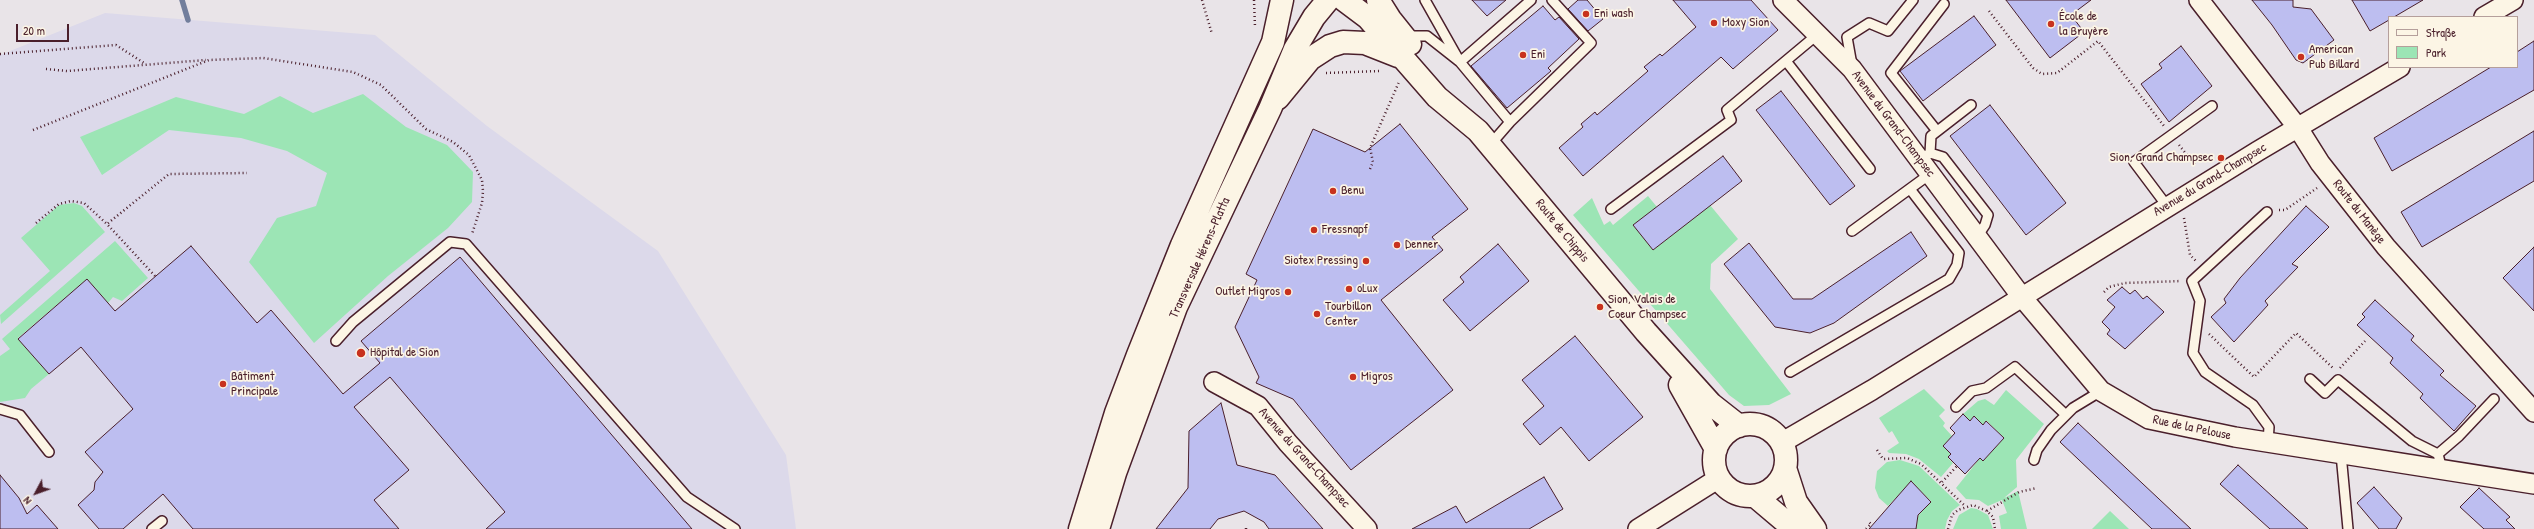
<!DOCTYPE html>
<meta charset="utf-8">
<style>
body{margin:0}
#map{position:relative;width:2534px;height:529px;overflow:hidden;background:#e9e4e8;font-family:"Patrick Hand",sans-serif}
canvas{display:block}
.legend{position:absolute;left:2388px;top:16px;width:130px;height:52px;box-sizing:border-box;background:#fcf5e5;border:1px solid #b59f9b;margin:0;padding:5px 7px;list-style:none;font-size:12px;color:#4a1f2b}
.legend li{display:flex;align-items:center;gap:8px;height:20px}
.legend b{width:20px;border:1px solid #b59f9b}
.north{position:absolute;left:16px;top:473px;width:40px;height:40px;-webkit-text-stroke:3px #fcf5e5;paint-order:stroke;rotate:229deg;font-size:11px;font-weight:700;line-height:16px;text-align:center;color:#4a1f2b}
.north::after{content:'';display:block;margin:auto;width:14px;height:18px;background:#4a1f2b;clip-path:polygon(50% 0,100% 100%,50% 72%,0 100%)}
.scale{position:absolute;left:16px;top:24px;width:53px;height:18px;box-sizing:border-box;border:2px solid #4a1f2b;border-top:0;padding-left:5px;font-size:12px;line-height:14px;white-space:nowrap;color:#4a1f2b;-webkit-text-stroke:3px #fcf5e5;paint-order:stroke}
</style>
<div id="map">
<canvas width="2534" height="529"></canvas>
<ul class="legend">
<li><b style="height:5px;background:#fcf5e5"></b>Straße</li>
<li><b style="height:11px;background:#9ce5b5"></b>Park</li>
</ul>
<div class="north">N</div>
<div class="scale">20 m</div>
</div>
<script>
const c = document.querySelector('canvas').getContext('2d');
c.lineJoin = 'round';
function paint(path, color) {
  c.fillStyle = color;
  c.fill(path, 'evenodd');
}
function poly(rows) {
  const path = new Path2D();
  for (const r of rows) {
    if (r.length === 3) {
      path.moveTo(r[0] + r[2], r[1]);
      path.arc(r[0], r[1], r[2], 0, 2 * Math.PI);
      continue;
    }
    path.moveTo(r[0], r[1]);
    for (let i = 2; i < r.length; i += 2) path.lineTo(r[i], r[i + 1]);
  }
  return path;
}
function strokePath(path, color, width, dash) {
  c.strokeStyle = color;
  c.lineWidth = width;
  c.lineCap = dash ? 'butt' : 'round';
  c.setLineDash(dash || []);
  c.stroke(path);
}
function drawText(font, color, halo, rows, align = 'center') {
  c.font = font + ' "Patrick Hand",sans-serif';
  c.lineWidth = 3.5;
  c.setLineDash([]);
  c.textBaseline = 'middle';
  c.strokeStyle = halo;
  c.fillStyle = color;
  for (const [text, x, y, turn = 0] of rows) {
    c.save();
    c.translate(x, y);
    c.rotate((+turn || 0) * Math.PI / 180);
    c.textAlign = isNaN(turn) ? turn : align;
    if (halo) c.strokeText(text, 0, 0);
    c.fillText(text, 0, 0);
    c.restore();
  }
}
paint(poly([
 [105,13,375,35,487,126,658,251,786,455,796,529,0,529,0,55]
]), '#dcd9ea');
paint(poly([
 [363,94,406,127,447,145,473,172,472,202,448,228,388,276,314,343,249,262,277,218,316,206,327,173,287,151,241,138,169,130,102,175,80,137,176,97,244,114,280,96,313,113],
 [1648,196,1657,207,1634,225,1653,250,1710,205,1738,239,1711,264,1710,289,1791,394,1769,405,1744,406,1729,395,1573,215,1592,198,1604,225,1610,221,1613,225],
 [74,203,82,206,105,232,1,324,0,315,50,271,21,238,59,205],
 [115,241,148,278,122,301,113,297,108,303,87,279,18,338,49,374,31,389,25,398,0,402,0,356,10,349,2,339],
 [1924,389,1945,410,1939,416,1945,423,1943,426,1952,436,1943,446,1951,454,1948,458,1953,463,1941,477,1919,459,1906,454,1889,453,1887,451,1899,443,1892,431,1889,433,1879,418],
 [2006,390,2044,424,2016,460,2017,487,2004,498,2018,491,2027,529,2001,529,1999,516,2007,513,2002,500,1988,506,1979,500,1966,499,1956,488,1980,458,1983,461,2004,438,1987,421,1983,425,1974,416,1970,421,1963,414,1978,401,1985,399,1994,405],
 [1900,460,1919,466,1960,505,1952,511,1947,520,1945,529,1914,529,1917,525,1917,517,1931,501,1911,482,1888,506,1879,498,1875,488,1877,471,1887,462],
 [1971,508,1977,509,1988,515,1993,529,1953,529,1959,515],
 [2110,511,2129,529,2092,529]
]), '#9ce5b5');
strokePath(poly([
 [182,0,188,20]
]), '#727e9c', 5.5);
const building = poly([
 [1472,0,1506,0,1487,16,1472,0],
 [1578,0,1587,0,1603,19,1588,31,1568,9,1578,0],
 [1673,0,1751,0,1778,30,1733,69,1721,57,1583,176,1559,148,1583,127,1581,124,1595,112,1597,115,1648,71,1644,67,1660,54,1662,56,1696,27,1673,0],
 [2006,0,2091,0,2071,15,2084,32,2050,58,2006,0],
 [2252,0,2293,0,2293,7,2311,9,2334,40,2303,63,2296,60,2272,25,2252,0],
 [2352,0,2423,0,2394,17,2389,17,2389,20,2370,31,2352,0],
 [1543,6,1555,20,1559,17,1579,39,1548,68,1551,71,1507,108,1471,66,1543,6],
 [1974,16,1996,45,1923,101,1900,71,1974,16],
 [2534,41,2534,90,2392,171,2374,138,2491,67,2517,67,2517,52,2534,41],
 [2181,46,2212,86,2169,122,2141,84,2162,68,2159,64,2181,46],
 [1781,91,1855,186,1830,205,1756,110,1781,91],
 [1990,105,2066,203,2026,235,1950,136,1990,105],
 [1400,124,1468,209,1432,237,1443,250,1381,300,1453,390,1351,470,1293,399,1256,383,1259,377,1235,327,1257,280,1246,274,1313,129,1365,152,1400,124],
 [2534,131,2534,181,2422,247,2401,212,2534,131],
 [1723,156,1742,181,1653,250,1633,225,1723,156],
 [2306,206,2329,227,2292,264,2298,267,2265,301,2268,305,2234,342,2211,317,2226,303,2224,299,2240,278,2306,206],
 [1911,232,1927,256,1834,323,1810,333,1775,327,1724,264,1749,243,1793,299,1812,299,1911,232],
 [1498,244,1529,281,1470,331,1443,300,1464,282,1460,277,1498,244],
 [191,246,257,323,271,310,343,394,380,363,361,341,460,257,692,529,486,529,505,512,390,377,354,407,409,470,374,500,399,529,193,529,163,494,123,529,99,529,78,505,94,490,95,482,103,472,85,452,133,409,81,347,49,374,18,339,87,279,115,311,191,246],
 [2534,247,2534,311,2503,278,2534,247],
 [2122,287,2130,294,2135,290,2143,299,2147,296,2164,312,2125,349,2107,334,2110,330,2102,322,2115,307,2107,300,2122,287],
 [2375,300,2414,336,2411,340,2444,371,2440,375,2476,406,2454,431,2420,398,2423,394,2390,363,2393,358,2357,325,2365,317,2362,314,2375,300],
 [1575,336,1643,417,1589,461,1561,427,1540,445,1523,424,1544,406,1522,380,1575,336],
 [1221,403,1237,465,1275,475,1323,529,1269,529,1264,522,1244,511,1218,519,1210,529,1156,529,1188,488,1189,431,1221,403],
 [1963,414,1970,421,1974,416,1983,425,1986,421,2004,438,1983,461,1980,458,1965,474,1948,457,1951,454,1943,446,1955,433,1950,428,1963,414],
 [2078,423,2191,529,2152,529,2060,442,2078,423],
 [2238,465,2308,529,2270,529,2220,484,2238,465],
 [0,475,19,498,27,514,37,505,58,529,0,529,0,475],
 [1544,477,1563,509,1529,529,1412,529,1456,506,1466,523,1544,477],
 [1911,481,1931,502,1918,515,1916,529,1869,529,1911,481],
 [2374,487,2402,518,2396,529,2379,529,2357,503,2374,487],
 [2479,488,2510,517,2506,520,2515,529,2484,529,2460,507,2479,488]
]);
paint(building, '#bdbef0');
strokePath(building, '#4a1f2b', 1);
const service = poly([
 [1425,0,1460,62,1510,122],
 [1405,36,1427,36,1460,62,1531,0],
 [1786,61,1870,169],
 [1852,65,1847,37,1869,23,1888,31,1913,0],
 [1937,131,1891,73,1944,4],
 [1490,145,1510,122,1591,43,1552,0],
 [1930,153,1931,136,1971,105],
 [1920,160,1930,153,1943,157,1988,215,1985,225,1977,237],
 [2167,206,2134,162,2212,106],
 [1611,209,1731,120,1727,110,1818,34],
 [2267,212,2192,281,2200,301,2193,353,2205,372,2253,405,2269,427,2268,442],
 [1852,231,1930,174],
 [336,341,353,322,450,242,466,244,687,497,735,529],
 [1790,372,1949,279,1957,265,1959,253,1910,189],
 [2310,379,2325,393,2338,380,2412,441,2438,454,2442,470],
 [1956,407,1972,391,1986,388,2015,367,2066,415],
 [0,409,20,415,49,452],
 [2341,454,2348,529],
 [2438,454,2459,436,2494,399],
 [2034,460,2037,450,2051,430,2073,408,2101,391],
 [152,529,162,521]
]);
const minor = poly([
 [1783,0,1852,69,2021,296,2101,391,2149,419,2235,437,2534,484],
 [2199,0,2298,128,2320,163,2386,247,2534,412],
 [2484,17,2513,0],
 [1214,382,1258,406,1288,443,1367,529],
 [1781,443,1872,390,2258,151,2400,67],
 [1638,529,1719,478]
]);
const tertiary = poly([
 [1344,0,1368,18,1437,97,1478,131,1646,332,1711,404,1739,426],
 [1378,0,1390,19,1410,44],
 [1278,98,1310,59,1330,46,1343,42,1365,43,1398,56],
 [1680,385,1716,449],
 [1750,460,36],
 [1785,468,1796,502,1815,529],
 [1755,496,1794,529]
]);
const secondary = poly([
 [1080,529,1116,413,1138,355,1182,245,1273,42,1282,0],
 [1098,529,1115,473,1176,307,1270,109,1295,49,1314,17,1328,0]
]);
strokePath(service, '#4a1f2b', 12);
strokePath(minor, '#4a1f2b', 22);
strokePath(tertiary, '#4a1f2b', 25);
strokePath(secondary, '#4a1f2b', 25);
strokePath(poly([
 [1202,0,1212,34],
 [1254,0,1255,27],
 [1989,11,2033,68,2042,74,2057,73,2098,41,2164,126],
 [0,54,116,45,144,63],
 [46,69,67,71,206,60],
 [1326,73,1379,71],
 [33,130,209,60,263,58,353,72,381,85,426,129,453,142,469,155,482,180,483,191,482,203,472,234],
 [2179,145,2195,165],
 [1370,169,1373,162,1370,148,1399,82],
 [2279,210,2285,210,2317,188],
 [2184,218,2190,255,2196,261],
 [36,223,59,204,71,201,84,203,107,224],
 [155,276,107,224,169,174,247,173],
 [2104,292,2109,287,2125,283,2181,281],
 [2209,334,2254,377,2296,333,2334,369],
 [2340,368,2365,341],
 [1877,450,1883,459,1907,458,1921,464,1965,506],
 [1942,482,1957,466],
 [1987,511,2019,492,2037,488],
 [1246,529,1246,528],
 [1866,529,1871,524,1868,521],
 [1948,529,1952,515,1958,510,1973,505,1987,511,1993,517,1995,529]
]), '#4a1f2b', 2.5, [1, 3]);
strokePath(service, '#fcf5e5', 9);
strokePath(minor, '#fcf5e5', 19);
strokePath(tertiary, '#fcf5e5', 22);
strokePath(secondary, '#fcf5e5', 22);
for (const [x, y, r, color] of [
 [1586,14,4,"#c8321e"],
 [1714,23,4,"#c8321e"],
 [2051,24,4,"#c8321e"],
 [1523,55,4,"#c8321e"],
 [2301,57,4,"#c8321e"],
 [2221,158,4,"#c8321e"],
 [1333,191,4,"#c8321e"],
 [1314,230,4,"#c8321e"],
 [1397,245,4,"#c8321e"],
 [1366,261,4,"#c8321e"],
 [1349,289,4,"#c8321e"],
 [1288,292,4,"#c8321e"],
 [1600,307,4,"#c8321e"],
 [1317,314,4,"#c8321e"],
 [361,353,5,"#c8321e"],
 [1353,377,4,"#c8321e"],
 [223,384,4,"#c8321e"]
]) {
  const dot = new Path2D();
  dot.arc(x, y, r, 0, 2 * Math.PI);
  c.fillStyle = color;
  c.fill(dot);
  strokePath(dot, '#fcf5e5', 1.5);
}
drawText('13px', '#4a1f2b', '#fcf5e5', [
 ["Eni wash",1594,14],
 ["École de",2059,17],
 ["la Bruyère",2059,32],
 ["Moxy Sion",1722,23],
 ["American",2309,50],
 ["Pub Billard",2309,65],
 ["Eni",1531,55],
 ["Sion, Grand Champsec",2213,158,"right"],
 ["Benu",1341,191],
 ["Fressnapf",1322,230],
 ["Denner",1405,245],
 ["Siotex Pressing",1358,261,"right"],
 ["oLux",1357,289],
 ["Outlet Migros",1280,292,"right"],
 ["Sion, Valais de",1608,300],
 ["Coeur Champsec",1608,315],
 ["Tourbillon",1325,307],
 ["Center",1325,322],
 ["Hôpital de Sion",370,353],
 ["Bâtiment",231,377],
 ["Principale",231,392],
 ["Migros",1361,377]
], 'left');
drawText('13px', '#4a1f2b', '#fcf5e5', [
 ["Avenue du Grand-Champsec",1893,124,53],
 ["Avenue du Grand-Champsec",2210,180,-31],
 ["Route du Manège",2359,212,52],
 ["Route de Chippis",1562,231,51],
 ["Transversale Hérens-Platta",1200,258,-66],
 ["Rue de la Pelouse",2192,428,12],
 ["Avenue du Grand-Champsec",1304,458,48]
]);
</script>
